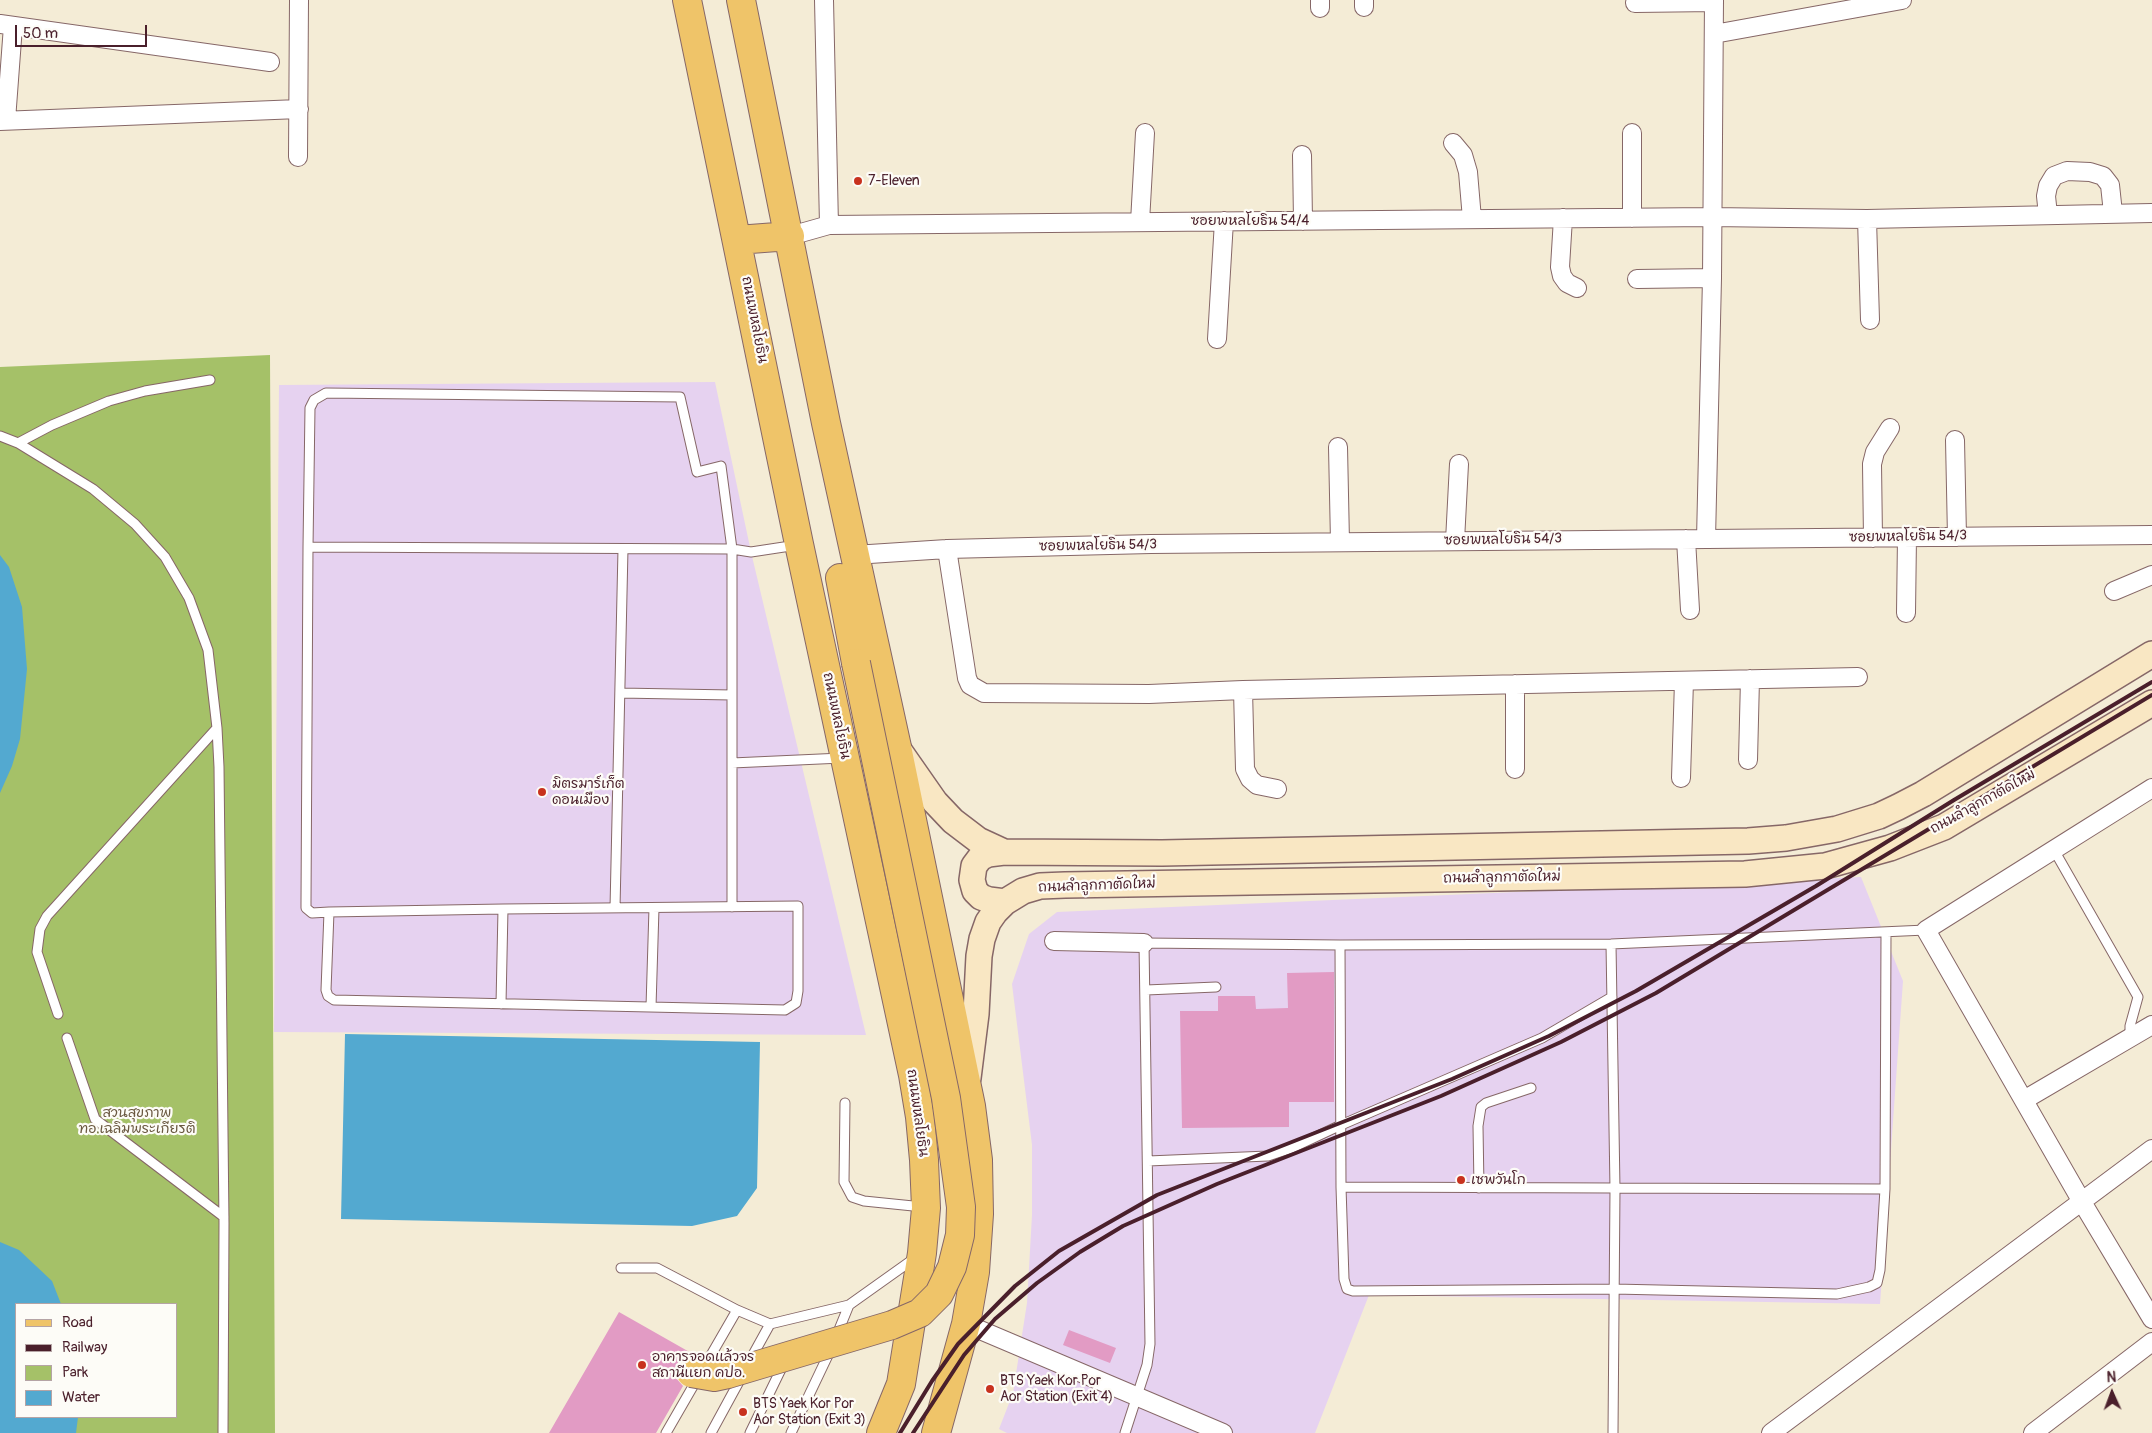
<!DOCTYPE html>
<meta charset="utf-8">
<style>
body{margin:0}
#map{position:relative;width:2152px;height:1433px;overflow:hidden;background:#f4ecd6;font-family:Pangolin,sans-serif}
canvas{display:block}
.legend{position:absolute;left:15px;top:1303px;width:162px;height:115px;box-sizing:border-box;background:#fdfcf7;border:1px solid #b5a4a5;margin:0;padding:6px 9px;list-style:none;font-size:15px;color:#4a1f2b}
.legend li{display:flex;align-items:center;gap:10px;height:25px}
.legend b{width:25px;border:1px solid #b5a4a5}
.north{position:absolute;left:2087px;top:1368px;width:50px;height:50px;-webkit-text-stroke:4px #fdfcf7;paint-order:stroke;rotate:358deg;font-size:14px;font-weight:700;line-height:20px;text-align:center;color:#4a1f2b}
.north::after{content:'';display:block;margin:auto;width:18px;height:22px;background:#4a1f2b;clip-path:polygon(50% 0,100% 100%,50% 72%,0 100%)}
.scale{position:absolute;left:15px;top:25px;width:132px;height:22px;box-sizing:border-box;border:2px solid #4a1f2b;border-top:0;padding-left:6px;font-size:15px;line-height:18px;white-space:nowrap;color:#4a1f2b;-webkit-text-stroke:4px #fdfcf7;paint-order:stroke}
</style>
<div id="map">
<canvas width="2152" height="1433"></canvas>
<ul class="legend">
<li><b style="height:6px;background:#efc469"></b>Road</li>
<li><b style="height:6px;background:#4a1f2b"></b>Railway</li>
<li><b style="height:14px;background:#a5c168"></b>Park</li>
<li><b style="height:14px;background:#53a9d0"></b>Water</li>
</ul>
<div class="north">N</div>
<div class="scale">50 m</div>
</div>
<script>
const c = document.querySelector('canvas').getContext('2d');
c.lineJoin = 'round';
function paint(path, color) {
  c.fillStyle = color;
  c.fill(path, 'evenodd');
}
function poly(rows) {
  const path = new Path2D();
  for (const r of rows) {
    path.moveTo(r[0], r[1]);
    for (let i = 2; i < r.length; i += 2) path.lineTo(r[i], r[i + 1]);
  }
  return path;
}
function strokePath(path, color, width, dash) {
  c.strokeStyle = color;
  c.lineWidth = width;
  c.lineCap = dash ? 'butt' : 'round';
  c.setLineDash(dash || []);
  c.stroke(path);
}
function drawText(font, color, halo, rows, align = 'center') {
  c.font = font + ' Pangolin,"Playpen Sans Thai",sans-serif';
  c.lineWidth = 4.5;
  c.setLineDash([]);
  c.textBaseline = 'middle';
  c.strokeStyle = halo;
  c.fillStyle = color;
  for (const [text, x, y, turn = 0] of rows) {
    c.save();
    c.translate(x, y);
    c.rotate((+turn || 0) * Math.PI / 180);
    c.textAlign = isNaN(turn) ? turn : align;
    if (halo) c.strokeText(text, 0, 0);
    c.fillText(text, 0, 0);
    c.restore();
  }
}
paint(poly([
 [715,382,751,552,866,1035,274,1032,279,385],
 [1861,877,1903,981,1880,1304,1369,1295,1315,1433,1007,1433,999,1429,1013,1393,1027,1303,1032,1215,1032,1145,1012,984,1029,934,1057,912]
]), '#e6d2f0');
paint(poly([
 [270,355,275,1433,0,1433,0,367],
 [16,1304,176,1304,176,1417,16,1417]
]), '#a5c168');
paint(poly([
 [0,555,9,567,22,607,27,669,20,739,12,766,0,793],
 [345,1034,760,1042,757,1188,737,1216,692,1226,341,1219],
 [0,1242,19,1250,52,1281,61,1304,16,1304,16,1417,78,1417,76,1433,0,1433]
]), '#53a9d0');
paint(poly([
 [1334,972,1334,1102,1289,1102,1289,1127,1182,1128,1180,1011,1218,1011,1218,996,1255,996,1256,1009,1288,1008,1287,973],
 [619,1312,700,1358,686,1358,679,1363,676,1370,676,1378,683,1386,656,1433,549,1433],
 [1069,1330,1116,1348,1110,1363,1063,1345]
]), '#e29bc4');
const service = poly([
 [0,436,18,443,93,489,135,524,165,557,189,598,208,650,217,728,219,767,224,1223,223,1433],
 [18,443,52,425,109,401,145,391,210,380],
 [308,547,310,408,314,400,326,393,680,397,697,472,721,466,732,549,732,907],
 [620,693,732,695],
 [732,763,842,758],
 [2054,850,2138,997,2130,1026,2130,1038],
 [615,908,623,549],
 [329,912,326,990,328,996,334,1000,785,1010,796,1003,798,991,798,906,503,909,329,912,312,913,306,908,306,902,308,547,732,549,751,552,797,545],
 [1611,944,1615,1189,1613,1433],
 [1340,945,1341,1187,1344,1279,1347,1289,1353,1291,1614,1289,1837,1294,1869,1287,1877,1283,1880,1270,1885,1189,1886,933],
 [1146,990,1216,987],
 [501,1004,503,909],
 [651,1007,654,908],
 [58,1014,37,952,40,929,47,916,217,728],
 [67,1038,95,1119,224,1217],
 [845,1103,844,1182,852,1197,864,1201,923,1207],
 [1148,1161,1268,1156,1292,1148,1341,1125,1542,1038,1612,997],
 [1341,1187,1885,1189],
 [1479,1188,1478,1126,1481,1107,1486,1103,1531,1088],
 [621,1268,657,1268,737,1310],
 [836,1337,849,1305],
 [749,1362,770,1324],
 [666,1433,737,1310,770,1324,849,1305,915,1258],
 [711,1433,742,1376],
 [750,1433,784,1363],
 [791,1433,831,1349],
 [1125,1433,1147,1365,1150,1344,1144,943,1340,945,1611,944,1926,930]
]);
const minor = poly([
 [824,0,829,225],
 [1364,0,1364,7],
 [1635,3,1714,2],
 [1320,8,1320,0],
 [0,24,270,62],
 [1714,34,1902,0],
 [6,120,13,26],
 [0,121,299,109],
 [1632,133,1632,218],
 [1453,143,1463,155,1468,172,1472,219],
 [1302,155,1303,221],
 [298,157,299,0],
 [2048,215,2046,196,2048,186,2054,176,2067,171,2090,172,2103,176,2110,185,2113,213],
 [1563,218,1560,267,1562,276,1567,283,1577,288],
 [1867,219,1870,320],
 [1140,222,1145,133],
 [790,236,829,225,1711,217,1867,219,2152,213],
 [1637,279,1712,278],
 [1217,339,1224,221],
 [1955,440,1957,537],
 [1338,447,1340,542],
 [1873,538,1872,464,1875,452,1890,428],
 [1686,539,1690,610],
 [1706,539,1712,278,1714,0],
 [1455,541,1459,464],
 [947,549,967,678,970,685,984,693,1149,694,1243,690,1858,677],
 [854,555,947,549,1151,544,2152,535],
 [2114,591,2152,575],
 [1906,613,1907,537],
 [1515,684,1515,769],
 [1243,690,1245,769,1250,779,1257,785,1277,789],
 [1748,760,1750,679],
 [1681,778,1684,681],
 [2152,788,1926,930,2082,1202,2152,1319],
 [1054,941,1144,943],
 [2024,1100,2152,1025],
 [966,1324,1223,1433],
 [1771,1433,2152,1149],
 [2033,1433,2152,1342]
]);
const secondary = poly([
 [898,749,935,802,953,821,978,840,1004,852,1162,853,1748,841,1786,838,1837,829,1879,816,1898,807,1923,794,2152,654],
 [1004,852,988,854,980,858,974,866,972,880,975,891,981,897,989,900,1005,902],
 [968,1078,976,1014,979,956,982,939,988,922,995,912,1005,902,1023,891,1040,886,1065,885,1745,874,1825,866,1890,848,1944,827,2152,703]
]);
const primary = poly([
 [687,0,799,544,913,1075,920,1117,924,1160,926,1208,922,1253,901,1384,881,1433],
 [741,0,826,423,897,747,971,1106,978,1160,979,1214,975,1272,966,1324,936,1433],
 [737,240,790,236],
 [840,578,856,663]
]);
strokePath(service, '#866767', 11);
strokePath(minor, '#866767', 20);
strokePath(secondary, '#866767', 28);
strokePath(primary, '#866767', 30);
strokePath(service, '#fff', 9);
strokePath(minor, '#fff', 18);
strokePath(secondary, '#f9e7c3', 25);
strokePath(primary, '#efc469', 28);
strokePath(poly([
 [900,1433,932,1381,958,1344,1015,1286,1059,1251,1157,1195,1452,1079,1549,1036,1636,991,1816,886,1954,800,2152,682],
 [913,1433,964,1355,995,1319,1037,1283,1080,1252,1123,1226,1217,1184,1441,1096,1561,1042,1656,993,2152,695]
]), '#4a1f2b', 4);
const primaryBridge = poly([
 [691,1373,714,1377,728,1374,892,1325,920,1313,939,1294,952,1267,960,1235,961,1207,946,1098,856,663]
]);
strokePath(primaryBridge, '#866767', 30, []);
strokePath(primaryBridge, '#efc469', 28);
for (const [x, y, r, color] of [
 [858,181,5,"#c8321e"],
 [542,792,5,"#c8321e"],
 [1461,1180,5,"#c8321e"],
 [642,1365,5,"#c8321e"],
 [990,1389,5,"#c8321e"],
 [743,1412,5,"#c8321e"]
]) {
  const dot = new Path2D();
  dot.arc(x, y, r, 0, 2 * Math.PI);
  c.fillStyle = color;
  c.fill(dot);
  strokePath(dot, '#fdfcf7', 2);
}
drawText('14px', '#4a1f2b', '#fdfcf7', [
 ["7-Eleven",868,181],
 ["มิตรมาร์เก็ต",552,784],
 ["ดอนเมือง",552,800],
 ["เซพวันโก",1471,1180],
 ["อาคารจอดแล้วจร",652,1357],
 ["สถานีแยก คปอ.",652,1373],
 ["BTS Yaek Kor Por",1000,1381],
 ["Aor Station (Exit 4)",1000,1397],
 ["BTS Yaek Kor Por",753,1404],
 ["Aor Station (Exit 3)",753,1420]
], 'left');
drawText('14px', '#4a1f2b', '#fdfcf7', [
 ["ซอยพหลโยธิน 54/4",1250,221],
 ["ถนนพหลโยธิน",754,320,79],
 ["ซอยพหลโยธิน 54/3",1908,537,-1],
 ["ซอยพหลโยธิน 54/3",1503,540,-1],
 ["ซอยพหลโยธิน 54/3",1098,546,-1],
 ["ถนนพหลโยธิน",836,716,78],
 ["ถนนลำลูกกาตัดใหม่",1983,802,-29],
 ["ถนนลำลูกกาตัดใหม่",1502,878,-1],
 ["ถนนลำลูกกาตัดใหม่",1097,886,-2],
 ["ถนนพหลโยธิน",917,1113,82]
]);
drawText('14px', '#6a5840', '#fdfcf7', [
 ["สวนสุขภาพ",137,1113],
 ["ทอ.เฉลิมพระเกียรติ",137,1129]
]);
</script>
